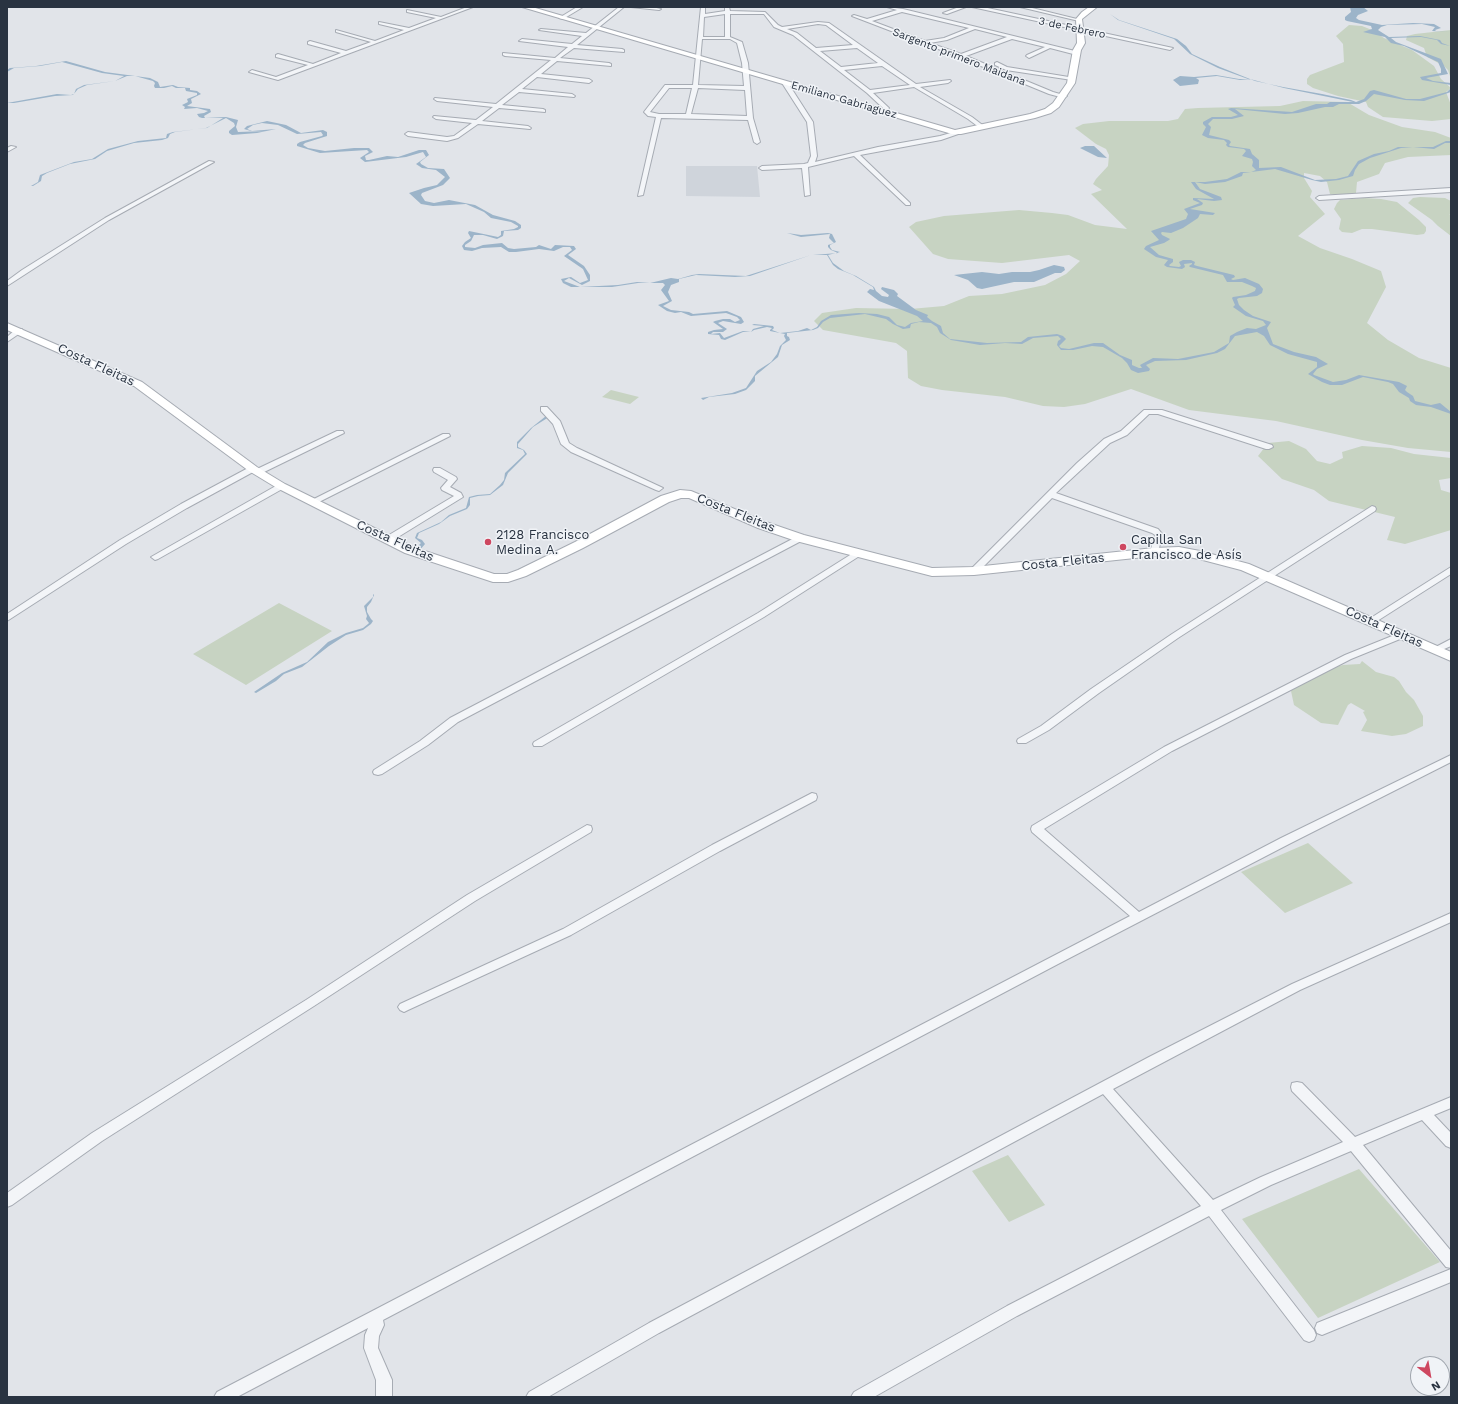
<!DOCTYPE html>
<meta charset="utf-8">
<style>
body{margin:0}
#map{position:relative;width:1458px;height:1404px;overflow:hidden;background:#e1e4e9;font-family:"Work Sans",sans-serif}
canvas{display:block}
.frame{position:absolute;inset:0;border:8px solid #293341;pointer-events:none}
.north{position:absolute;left:1410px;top:1356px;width:40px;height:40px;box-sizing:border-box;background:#f0f3f7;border:1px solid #a0a6ae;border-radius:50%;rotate:149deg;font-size:11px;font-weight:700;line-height:16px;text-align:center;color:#293341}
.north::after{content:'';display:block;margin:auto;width:14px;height:18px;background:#ce4760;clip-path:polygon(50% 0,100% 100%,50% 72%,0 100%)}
</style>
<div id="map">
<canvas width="1458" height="1404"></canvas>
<div class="frame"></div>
<div class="north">N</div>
</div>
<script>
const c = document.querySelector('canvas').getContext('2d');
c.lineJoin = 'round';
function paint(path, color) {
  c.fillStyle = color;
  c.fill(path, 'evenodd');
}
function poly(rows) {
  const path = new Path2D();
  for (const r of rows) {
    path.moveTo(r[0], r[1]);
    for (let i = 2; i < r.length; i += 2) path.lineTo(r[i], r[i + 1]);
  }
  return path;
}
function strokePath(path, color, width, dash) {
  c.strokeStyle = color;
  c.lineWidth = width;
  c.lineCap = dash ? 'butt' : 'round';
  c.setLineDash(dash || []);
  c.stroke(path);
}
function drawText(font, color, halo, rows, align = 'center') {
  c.font = font + ' "Work Sans",sans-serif';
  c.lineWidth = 3;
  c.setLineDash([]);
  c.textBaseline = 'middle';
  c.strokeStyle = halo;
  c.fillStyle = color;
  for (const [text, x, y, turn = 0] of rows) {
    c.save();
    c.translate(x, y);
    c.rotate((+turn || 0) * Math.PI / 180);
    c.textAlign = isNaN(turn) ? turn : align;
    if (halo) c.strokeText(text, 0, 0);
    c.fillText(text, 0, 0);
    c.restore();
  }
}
paint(poly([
 [686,166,757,166,760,197,686,196]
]), '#cfd4db');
paint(poly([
 [1349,25,1362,26,1372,30,1384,38,1412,50,1434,66,1441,79,1451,88,1446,92,1451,105,1451,119,1432,121,1383,117,1368,107,1366,102,1338,96,1313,88,1307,84,1307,79,1310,75,1344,62,1343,44,1336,36],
 [1451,30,1451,79,1448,70,1444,66,1427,57,1424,48,1406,40,1407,36,1415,34],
 [1303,101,1347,102,1369,115,1402,127,1435,132,1451,138,1451,155,1408,157,1385,163,1379,174,1357,182,1356,193,1346,198,1330,194,1327,182,1320,176,1304,173,1304,178,1312,191,1310,197,1325,214,1298,236,1320,248,1352,259,1381,271,1386,287,1367,323,1388,340,1419,358,1451,368,1451,452,1408,448,1362,440,1276,421,1189,410,1131,389,1085,404,1064,407,1043,406,1005,397,942,390,921,386,908,378,907,351,896,343,823,330,814,321,822,313,856,308,910,309,944,306,969,296,1002,294,1045,285,1066,274,1080,261,1069,255,1002,263,948,259,933,254,909,227,916,222,944,216,1019,210,1052,213,1068,215,1095,225,1127,229,1091,194,1102,190,1093,184,1096,179,1108,166,1109,155,1106,149,1096,144,1075,128,1083,124,1109,121,1168,121,1178,119,1185,109,1198,108,1280,106],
 [1420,197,1445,198,1451,201,1451,214,1449,214,1451,215,1451,236,1438,226,1432,220,1408,203,1413,198],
 [1364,198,1381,199,1397,202,1419,220,1426,227,1426,231,1424,234,1417,235,1372,229,1362,229,1352,233,1342,232,1339,229,1341,219,1334,209,1337,203,1340,200],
 [611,390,639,397,630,404,602,397],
 [1289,441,1306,449,1317,461,1330,464,1343,458,1342,452,1362,446,1391,448,1414,454,1451,458,1451,478,1439,480,1441,490,1451,493,1451,530,1405,544,1387,540,1395,517,1329,501,1314,490,1282,479,1258,456,1268,443],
 [279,603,332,631,246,685,193,654],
 [1362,661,1376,672,1394,677,1399,681,1406,692,1414,700,1423,716,1423,726,1406,734,1392,736,1361,731,1367,720,1363,712,1365,711,1351,703,1348,705,1338,725,1321,723,1294,705,1291,691,1305,680,1328,669,1343,665,1360,664],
 [1308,843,1353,883,1285,913,1241,872],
 [1008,1155,1045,1205,1009,1222,972,1171],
 [1359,1169,1440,1262,1318,1318,1242,1219]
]), '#c7d3c2');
paint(poly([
 [1350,7,1363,7,1368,11,1358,15,1356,18,1359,20,1382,25,1413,23,1434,24,1441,28,1435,30,1436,31,1451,32,1432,31,1435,27,1422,24,1387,25,1381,27,1378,30,1389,37,1420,36,1440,40,1442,43,1450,46,1441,44,1437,40,1421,37,1391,38,1396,42,1441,59,1448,74,1426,78,1433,81,1451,83,1451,85,1422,80,1420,77,1441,73,1441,69,1438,62,1404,46,1391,43,1385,37,1363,32,1372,29,1371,26,1347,21,1345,20,1345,17,1351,12],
 [1110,14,1119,20,1177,39,1186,46,1192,54,1220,67,1255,81,1283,87,1322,94,1351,100,1356,102,1364,99,1370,91,1374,90,1406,99,1420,99,1447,92,1451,88,1451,92,1424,101,1405,100,1374,94,1366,101,1359,104,1339,104,1333,107,1325,107,1298,113,1285,114,1235,109,1244,116,1232,119,1213,119,1208,124,1211,127,1209,135,1229,140,1231,142,1229,145,1230,146,1250,149,1252,154,1259,160,1259,168,1281,167,1315,180,1336,179,1348,176,1358,161,1374,154,1389,151,1398,147,1433,147,1446,141,1451,141,1451,143,1445,143,1434,149,1413,147,1401,148,1370,158,1359,164,1355,170,1353,176,1339,180,1321,182,1312,180,1275,169,1243,173,1242,176,1225,182,1205,184,1195,182,1200,189,1221,197,1222,200,1214,201,1197,199,1203,203,1202,205,1190,209,1215,213,1213,215,1200,214,1198,218,1183,228,1171,233,1162,232,1161,233,1162,235,1170,239,1169,240,1164,243,1150,247,1159,255,1173,259,1173,262,1169,265,1170,266,1179,267,1181,266,1179,262,1183,260,1191,260,1195,262,1194,265,1197,266,1234,275,1235,277,1231,279,1233,280,1245,278,1259,284,1263,289,1262,293,1257,296,1239,298,1237,299,1239,305,1244,310,1253,316,1271,322,1267,328,1273,344,1294,352,1316,357,1328,364,1317,369,1313,374,1314,375,1333,382,1346,380,1359,375,1399,382,1407,386,1405,390,1407,392,1413,396,1415,401,1431,405,1440,403,1451,412,1451,414,1431,407,1416,405,1410,401,1409,398,1399,392,1393,384,1388,382,1363,377,1342,385,1330,385,1322,382,1308,374,1317,367,1317,362,1288,354,1270,345,1264,336,1257,332,1235,336,1225,349,1217,353,1186,360,1155,361,1146,365,1150,369,1149,371,1138,373,1131,370,1127,363,1122,358,1103,347,1092,346,1073,350,1061,350,1057,345,1058,341,1061,339,1058,336,1033,338,1022,344,1005,343,980,345,951,340,940,333,937,327,931,323,919,322,911,324,910,328,903,329,893,324,886,319,865,314,830,318,823,322,818,328,813,330,787,333,787,336,789,337,790,340,782,345,778,357,755,376,755,381,746,390,735,394,709,397,703,400,701,398,732,393,746,388,757,371,771,362,777,354,780,346,786,340,784,336,785,334,770,331,770,330,772,328,767,327,754,330,751,332,743,332,725,340,721,339,719,335,708,334,708,332,714,330,723,329,713,322,715,321,723,319,730,319,735,322,740,320,737,317,726,313,691,316,681,312,675,313,667,311,658,305,669,301,661,290,665,285,663,283,638,283,612,287,571,287,563,283,561,279,571,277,580,283,588,280,583,269,564,256,572,250,570,247,563,247,554,251,539,249,516,252,509,252,501,247,482,248,472,251,464,250,462,246,465,242,471,238,468,233,469,231,498,237,501,235,501,231,514,229,518,227,518,226,511,222,491,218,484,212,466,204,433,206,421,204,409,193,424,188,437,185,445,177,436,170,422,168,416,164,426,157,423,152,406,157,365,162,360,158,369,152,367,150,320,153,297,146,297,144,300,142,322,136,323,135,321,132,297,134,278,125,262,123,253,125,247,129,252,131,276,129,257,133,232,135,229,133,229,131,235,126,234,123,226,118,206,128,175,132,170,134,168,138,162,140,134,143,107,151,95,159,70,164,47,173,42,176,41,181,33,186,31,186,38,182,40,175,74,162,92,159,108,149,138,141,166,138,167,134,173,132,207,128,223,118,202,118,199,117,197,114,204,113,208,111,197,108,184,109,185,107,182,105,188,102,187,99,197,95,197,93,186,91,185,88,176,88,172,86,164,88,155,88,154,86,155,83,153,81,135,76,127,76,115,81,87,85,78,89,73,95,55,96,14,103,7,103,57,94,71,95,74,94,76,89,84,85,115,81,124,76,102,73,62,62,40,66,14,68,7,72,7,70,10,68,36,66,66,61,105,72,150,78,158,82,160,87,173,85,178,87,190,88,190,90,197,91,201,94,191,99,192,103,187,106,210,109,211,112,204,116,205,118,226,117,238,120,236,127,238,132,266,131,251,131,244,129,247,126,267,121,286,125,301,133,323,130,327,132,327,136,305,143,303,145,308,148,325,151,354,148,369,148,373,152,365,156,366,160,369,160,387,156,398,157,419,150,426,150,429,155,420,162,421,164,428,168,444,169,450,178,443,185,422,193,421,195,425,201,434,203,449,200,475,205,493,215,515,221,521,225,521,228,518,230,504,231,503,236,497,239,483,235,474,235,471,241,465,245,465,247,475,248,483,245,502,243,508,248,514,249,536,247,539,245,551,249,555,245,574,246,576,249,568,255,584,266,590,275,590,281,582,285,569,278,564,281,580,287,618,285,637,282,650,283,671,278,678,279,692,275,699,274,746,276,811,255,750,276,735,277,696,275,679,279,679,282,671,285,668,292,672,301,663,306,671,310,689,312,693,314,727,311,741,317,744,322,741,324,723,321,718,323,727,329,723,332,713,332,711,334,720,333,724,338,743,331,751,332,753,329,764,326,752,325,754,324,773,326,774,328,772,330,780,333,798,331,807,328,811,330,817,327,821,321,831,315,859,313,877,314,889,317,897,325,905,327,911,323,923,321,917,316,879,301,867,292,870,289,874,290,873,287,853,275,838,269,833,265,827,255,813,255,838,253,831,250,828,247,828,245,834,243,829,238,830,234,801,237,787,233,801,235,828,233,832,234,836,242,830,245,830,247,832,250,840,252,828,255,833,263,844,271,856,276,874,287,876,291,882,296,888,297,889,295,881,289,882,287,894,290,898,294,897,296,916,310,928,315,927,317,932,321,941,326,943,333,950,339,987,343,1021,342,1028,337,1057,334,1063,336,1066,339,1059,346,1061,348,1069,349,1094,343,1103,343,1120,355,1132,360,1132,365,1139,368,1142,368,1140,365,1153,358,1178,359,1214,352,1229,343,1230,336,1237,332,1247,328,1256,329,1266,325,1263,321,1246,316,1233,307,1235,305,1232,298,1233,297,1246,295,1255,291,1256,288,1252,286,1242,282,1227,282,1223,275,1190,267,1189,266,1192,264,1192,263,1184,264,1185,267,1182,269,1167,267,1164,265,1168,260,1156,257,1144,249,1146,246,1159,240,1151,231,1186,219,1188,214,1184,209,1200,203,1193,200,1193,198,1214,199,1196,189,1191,182,1205,182,1227,179,1241,172,1251,172,1256,170,1252,166,1253,162,1252,159,1242,156,1246,151,1244,149,1228,147,1226,145,1227,143,1224,140,1208,138,1202,135,1206,127,1203,124,1203,122,1212,117,1231,117,1238,115,1228,109,1231,108,1292,112,1316,104,1327,104,1330,102,1353,102,1284,88,1250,79,1240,80,1217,76,1196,78,1199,80,1198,84,1180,86,1173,80,1180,76,1194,77,1216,75,1239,79,1248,79,1218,68,1190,54,1174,39,1118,20],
 [1085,146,1094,146,1107,158,1098,157,1080,148],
 [1054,265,1064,267,1065,270,1061,273,1055,273,1034,282,1014,282,982,289,977,288,968,280,954,275,982,272,999,274,1012,272,1030,272,1039,270],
 [546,416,549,417,533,427,518,444,518,447,524,450,527,454,508,473,503,485,490,495,478,496,470,498,470,505,467,509,450,516,439,524,419,533,417,538,422,540,425,544,419,551,415,549,421,543,415,538,417,533,441,522,449,515,466,508,469,497,477,495,490,494,500,485,504,480,505,473,525,454,523,450,517,448,517,442,531,428],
 [373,594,374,595,371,602,367,607,367,612,371,619,373,621,371,624,363,630,346,635,329,646,302,667,284,674,276,681,256,693,254,692,282,673,307,662,328,642,346,633,363,628,368,624,369,623,366,619,367,616,364,606,373,597]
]), '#9cb4c9');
const minor = poly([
 [467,7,473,7,278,80,249,72,252,70,276,77,308,65,276,57,276,55,278,54,313,64,341,53,308,44,308,42,310,41,346,51,371,42,336,32,336,30,375,41,404,30,379,24,379,22,409,28,436,18,407,12,407,10,441,17,467,7],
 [577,7,583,7,563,19,559,18,577,7],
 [619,7,624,7,577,45,622,49,624,50,624,52,574,48,560,58,609,63,611,64,611,66,557,61,541,74,589,79,592,81,589,83,537,77,522,89,572,94,575,96,574,97,519,92,502,105,543,109,545,110,545,112,499,108,482,121,528,126,531,128,530,129,478,124,458,138,447,141,408,136,405,134,408,132,447,137,454,136,472,123,436,119,433,117,434,116,476,120,493,107,437,101,434,99,435,98,496,104,551,60,505,56,503,55,503,53,555,58,568,47,519,41,522,39,572,44,582,36,539,30,541,29,586,33,619,7],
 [631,7,652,7,661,9,659,10,631,7],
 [701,7,705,7,705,14,725,11,725,7,729,7,730,11,765,12,778,25,782,27,818,22,829,23,916,84,950,80,951,81,948,83,920,87,972,117,985,127,980,128,968,119,914,87,873,93,889,108,887,112,883,112,883,108,867,93,793,35,774,27,764,14,730,14,730,37,742,42,748,63,753,118,760,142,757,144,754,142,748,120,661,118,643,195,638,196,656,117,648,116,644,112,665,85,693,85,701,7],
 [725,14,725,37,703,37,704,17,725,14],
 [818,24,826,25,853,45,816,48,797,33,787,29,818,24],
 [702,39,730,39,737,43,742,63,744,86,698,85,702,39],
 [857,48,878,63,841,67,820,51,857,48],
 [882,66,910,85,870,90,844,70,882,66],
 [669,88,692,88,686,114,659,114,650,112,669,88],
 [698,88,745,90,747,116,691,114,698,88],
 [887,7,903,9,1079,52,1079,54,1077,55,1050,48,1029,58,1026,56,1027,55,1045,47,1012,39,966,56,1053,92,1067,96,1064,98,1049,94,959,57,852,16,854,15,867,19,897,10,887,7],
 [902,12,969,28,944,38,925,41,872,21,902,12],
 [975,29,1007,37,961,54,930,43,947,40,975,29],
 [959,7,966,7,947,14,943,13,959,7],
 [1020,7,1028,7,1081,20,1079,21,1020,7],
 [997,62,1007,67,1075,78,1072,80,1006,70,995,65,995,63,997,62],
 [785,81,788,83,813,122,817,156,815,162,878,147,940,136,961,130,964,132,941,140,860,155,910,203,910,205,906,205,854,156,808,167,810,195,805,196,802,168,762,170,759,168,762,166,804,164,808,163,811,156,807,122,782,83,785,81],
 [11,146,16,147,7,152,7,148,11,146],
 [209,161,214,162,109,220,7,286,7,281,22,270,105,218,209,161],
 [1451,188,1451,192,1319,200,1316,198,1319,196,1451,188],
 [16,329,22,329,23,331,7,342,7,337,16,329],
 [541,407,547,407,560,421,569,443,577,448,663,488,659,491,656,490,571,452,561,444,553,424,541,411,541,407],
 [1144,410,1162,410,1272,445,1273,447,1269,449,1266,449,1158,414,1149,414,1127,435,1110,443,1056,493,1158,529,1163,535,1157,554,1154,555,1150,552,1155,535,1152,533,1052,498,977,573,971,573,969,571,1077,463,1104,439,1121,431,1144,410],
 [337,431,343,431,344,433,260,474,257,474,253,472,187,508,126,544,7,621,7,614,120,540,181,504,250,467,253,467,257,469,337,431],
 [443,434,449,434,450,436,315,504,309,504,308,502,443,434],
 [434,468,440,468,456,477,457,479,450,487,461,493,463,497,390,542,384,542,383,540,384,538,454,496,442,490,441,488,448,480,434,472,433,470,434,468],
 [281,483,284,484,285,486,284,488,158,559,155,560,151,557,281,483],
 [1372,506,1375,507,1376,509,1375,511,1178,638,1099,693,1049,730,1026,743,1018,743,1017,741,1018,739,1041,726,1091,689,1172,634,1372,506],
 [800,535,803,536,804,538,803,540,458,722,428,745,382,774,378,775,374,774,373,772,374,770,420,741,450,718,800,535],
 [858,550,861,551,862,553,861,555,764,617,542,746,534,746,533,744,534,742,758,613,858,550],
 [1451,567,1451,574,1374,623,1368,623,1366,621,1451,567],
 [1402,632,1405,633,1407,635,1405,637,1351,659,1172,751,1044,829,1139,912,1281,838,1451,755,1451,762,1289,844,1058,964,383,1320,384,1325,379,1336,378,1348,392,1380,392,1397,376,1397,376,1380,364,1348,365,1335,368,1328,237,1397,214,1397,217,1392,1130,916,1032,832,1031,829,1032,826,1164,747,1345,655,1402,632],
 [1451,639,1451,646,1435,653,1430,650,1451,639],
 [812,793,816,794,817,797,816,800,720,851,571,935,408,1010,404,1012,400,1010,398,1007,400,1004,563,929,712,845,812,793],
 [587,825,591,826,592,829,591,832,475,901,314,1006,102,1141,12,1205,7,1207,7,1193,92,1133,306,1000,467,895,587,825],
 [1451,913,1451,922,1300,990,1113,1089,1213,1200,1261,1177,1343,1142,1292,1091,1291,1087,1292,1083,1297,1082,1302,1083,1355,1137,1451,1097,1451,1108,1434,1115,1451,1133,1451,1148,1446,1146,1422,1120,1363,1145,1451,1251,1451,1268,1446,1267,1351,1151,1271,1185,1221,1210,1314,1330,1316,1335,1314,1340,1309,1342,1304,1340,1209,1216,1017,1316,874,1397,851,1397,854,1392,1007,1306,1201,1206,1103,1094,659,1333,548,1397,526,1397,529,1392,649,1323,1149,1057,1292,984,1451,913],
 [1451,1269,1451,1282,1322,1335,1317,1333,1315,1328,1317,1323,1451,1269]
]);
const tertiary = poly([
 [972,7,983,7,1173,48,1170,50,972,7]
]);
const secondary = poly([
 [522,7,532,7,955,130,1030,114,1045,109,1053,103,1067,83,1073,50,1077,43,1076,19,1082,12,1089,7,1097,7,1082,19,1085,43,1081,50,1075,83,1059,107,1051,113,1035,118,961,134,952,134,522,7],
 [7,323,142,382,257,467,285,484,413,547,494,574,507,574,518,570,575,542,661,496,680,490,691,491,766,522,804,535,932,568,974,567,1154,548,1179,547,1200,551,1249,564,1451,652,1451,661,1241,570,1199,559,1179,555,1154,556,974,575,932,576,796,541,758,528,689,498,681,498,669,502,583,548,526,576,508,582,493,582,405,553,277,488,249,471,134,386,7,330,7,323]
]);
strokePath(minor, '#a6abb3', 2);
strokePath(tertiary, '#a6abb3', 2);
strokePath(secondary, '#a6abb3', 2);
paint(minor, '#f3f5f8');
paint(tertiary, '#f3f5f8');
paint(secondary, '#fff');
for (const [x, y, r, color] of [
 [488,542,4,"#ce4760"],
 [1123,547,4,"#ce4760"]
]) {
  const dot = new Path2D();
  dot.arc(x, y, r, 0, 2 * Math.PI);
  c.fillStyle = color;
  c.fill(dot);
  strokePath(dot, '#f0f3f7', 1.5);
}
drawText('11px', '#293341', '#f0f3f7', [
 ["3 de Febrero",1072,28,12],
 ["Sargento primero Maidana",959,57,21],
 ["Emiliano Gabriaguez",844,100,16]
]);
drawText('13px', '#293341', '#f0f3f7', [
 ["Costa Fleitas",96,365,25],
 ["Costa Fleitas",736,513,22],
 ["Costa Fleitas",395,541,24],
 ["Costa Fleitas",1063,562,-6],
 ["Costa Fleitas",1384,627,24]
]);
drawText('13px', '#293341', '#f0f3f7', [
 ["2128 Francisco",496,535],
 ["Medina A.",496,550],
 ["Capilla San",1131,540],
 ["Francisco de Asís",1131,555]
], 'left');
</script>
